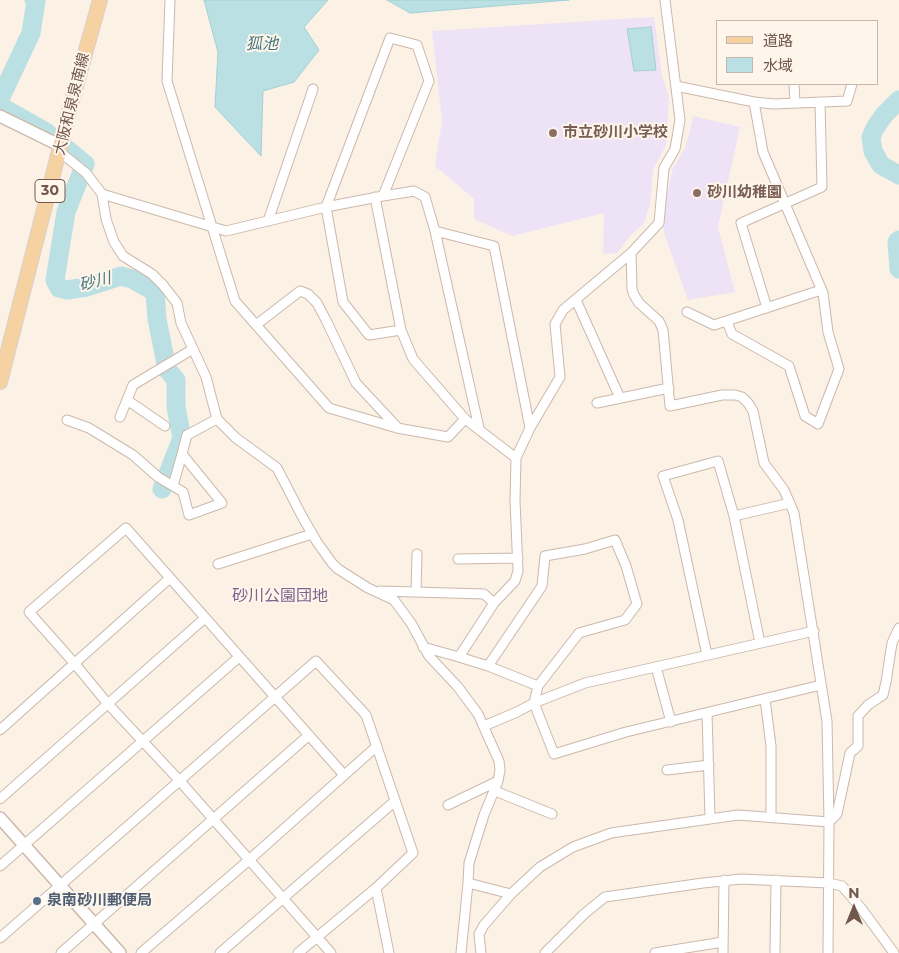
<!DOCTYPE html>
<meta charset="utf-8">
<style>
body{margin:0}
#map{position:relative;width:899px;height:953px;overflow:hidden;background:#fbf1e5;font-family:Montserrat,"Noto Sans JP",sans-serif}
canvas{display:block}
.legend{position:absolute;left:716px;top:20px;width:162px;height:65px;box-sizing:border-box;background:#fef5eb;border:1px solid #c6b6ab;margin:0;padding:6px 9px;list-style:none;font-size:15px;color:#72574c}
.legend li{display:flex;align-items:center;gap:10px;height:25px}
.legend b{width:25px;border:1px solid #c6b6ab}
.north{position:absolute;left:829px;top:883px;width:50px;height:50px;-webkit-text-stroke:4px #fef5eb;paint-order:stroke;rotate:0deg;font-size:14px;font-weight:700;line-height:20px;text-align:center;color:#72574c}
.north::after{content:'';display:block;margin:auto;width:18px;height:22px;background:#72574c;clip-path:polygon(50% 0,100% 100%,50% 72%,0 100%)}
</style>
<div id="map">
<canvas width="899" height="953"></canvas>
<ul class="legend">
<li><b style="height:6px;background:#f6d1a1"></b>道路</li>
<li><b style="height:14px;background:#bbe0e3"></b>水域</li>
</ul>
<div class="north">N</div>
</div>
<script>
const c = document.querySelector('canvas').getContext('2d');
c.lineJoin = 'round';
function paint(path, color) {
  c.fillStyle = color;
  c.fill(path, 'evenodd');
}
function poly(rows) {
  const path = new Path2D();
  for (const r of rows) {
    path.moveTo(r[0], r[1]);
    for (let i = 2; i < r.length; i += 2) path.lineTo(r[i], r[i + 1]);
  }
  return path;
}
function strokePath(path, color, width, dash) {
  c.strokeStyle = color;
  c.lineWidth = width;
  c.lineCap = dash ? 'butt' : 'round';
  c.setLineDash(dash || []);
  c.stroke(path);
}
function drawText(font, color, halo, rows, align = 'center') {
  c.font = font + ' Montserrat,"Noto Sans JP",sans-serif';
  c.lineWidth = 4;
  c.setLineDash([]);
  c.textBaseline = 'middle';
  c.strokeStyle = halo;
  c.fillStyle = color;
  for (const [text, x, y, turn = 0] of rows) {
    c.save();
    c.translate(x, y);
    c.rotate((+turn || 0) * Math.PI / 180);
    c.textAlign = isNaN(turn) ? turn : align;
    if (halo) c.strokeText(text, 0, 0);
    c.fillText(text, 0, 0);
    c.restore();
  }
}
paint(poly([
 [654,17,662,76,669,96,666,145,653,170,650,204,644,223,629,237,617,253,603,254,604,213,512,236,474,219,474,199,435,166,442,121,432,31],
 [693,116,740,127,718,227,735,292,688,300,664,233,662,217,673,168,684,150,689,136]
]), '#eee2f7');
const water = poly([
 [204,0,328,0,304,27,319,50,294,82,263,91,261,156,215,107,218,52,204,0],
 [387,0,569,0,410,13,387,0],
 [651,27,656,70,634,71,627,29,651,27]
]);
paint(water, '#bbe0e3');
strokePath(water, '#a1d0d5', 1);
strokePath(poly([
 [0,99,31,33,36,1,34,0],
 [899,100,884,115,875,128,871,137,873,151,881,165,899,175],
 [0,106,46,132,85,164,66,212,55,280,59,288,67,290,87,287,121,276,132,279,155,292,157,319,167,369,176,380,176,407,182,438,162,489],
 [899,240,897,242,899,269]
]), '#bbe0e3', 19);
const minor = poly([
 [170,0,167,81,235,301,329,408,397,428,448,437,465,419],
 [794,84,795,103],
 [676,86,754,102,763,152,823,293,828,332,839,369,818,424,805,416,789,366,732,334,727,322],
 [754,102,774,104,847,101,852,84],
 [60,152,86,173,102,194,106,219,114,242,123,256,152,274,163,285,177,303,181,323,206,377,217,419,236,438,277,468,303,518,317,542,332,563,338,569,368,588,394,600,411,623,429,656,458,687,478,714,499,761,500,770,498,781,484,815,469,863,468,883,511,894],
 [102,194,226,231,326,207,383,196,414,191,425,197,435,231,479,428],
 [383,196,429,81,417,45,390,38,326,207,343,302,369,335,401,330],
 [375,197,401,330,413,359,465,419,516,458],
 [268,221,313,89],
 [435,231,494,246,530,428],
 [631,253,632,289,634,295,639,303,659,321,663,330,670,406,722,395,735,395,742,397,748,403,753,411,764,463,784,490,794,513,827,721,829,822,828,953],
 [576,300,620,398],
 [767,308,741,223,822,187,820,102],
 [687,312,714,325,821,290],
 [256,325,300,291,308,294,317,303,326,320,356,383,397,427],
 [127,400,165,426],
 [597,403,669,388],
 [120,417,133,385,193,349],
 [67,420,89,428,133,455,158,477,173,486],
 [182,454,222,503,189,515,183,492,173,486,182,454,187,435,217,419],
 [734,516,790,503],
 [458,559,518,558],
 [218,564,312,534],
 [380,591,484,594,494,603],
 [416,592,417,554],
 [423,647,459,657],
 [707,655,678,520,663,476,718,461,734,516,760,643],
 [488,666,542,586,545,556,585,549,615,540,626,566,637,604,625,620,579,633,538,686,534,703,554,754,626,732,821,685],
 [656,667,671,722],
 [538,686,488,666,459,657,494,603,515,581,518,571,515,500,516,458,530,428,560,377,555,324,563,310,631,253,659,223,664,168,675,149,680,120,665,0],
 [765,699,771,746,771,817],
 [707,713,710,818],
 [484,726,517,712,534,703,585,683,814,631],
 [0,730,170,578],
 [667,770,709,765],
 [495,791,552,814],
 [0,799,205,618],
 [448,805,498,781],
 [829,822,837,814,850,753,858,746,858,716,868,705,883,695,886,682,892,643,899,628],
 [0,866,239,657],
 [376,888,389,953],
 [0,938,316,661,366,715,413,853,376,888,298,953],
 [61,953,309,735],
 [141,953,249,860,377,746],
 [220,953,395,801],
 [331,953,179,780,108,704,75,664,29,612,126,528,344,775],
 [461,953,468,883],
 [481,953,479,934,484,925,511,894,540,867,573,847,611,833,738,815,829,822],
 [545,953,584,914,605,897,703,883,741,879,829,883,842,886,861,908,894,953],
 [655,953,723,942],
 [723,953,724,880],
 [775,953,776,880]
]);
const tertiary = poly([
 [0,116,61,146],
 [0,818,120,953]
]);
const primary = poly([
 [0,382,71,104,100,0]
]);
strokePath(minor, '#ccb8ac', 11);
strokePath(tertiary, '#ccb8ac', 14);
strokePath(primary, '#d8d0cd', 16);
strokePath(minor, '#fff', 9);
strokePath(tertiary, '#fff', 11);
strokePath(primary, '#f6d1a1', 14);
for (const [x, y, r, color] of [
 [553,133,5,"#8d6e63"],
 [697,193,5,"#8d6e63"],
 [37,901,5,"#5c6f8a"]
]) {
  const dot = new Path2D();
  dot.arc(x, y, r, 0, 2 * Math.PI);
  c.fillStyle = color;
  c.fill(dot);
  strokePath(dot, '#fef5eb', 2);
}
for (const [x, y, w] of [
 [50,191,30]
]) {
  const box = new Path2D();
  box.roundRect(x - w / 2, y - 11.5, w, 23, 4);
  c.fillStyle = '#fef5eb';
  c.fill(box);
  strokePath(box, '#72574c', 1);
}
drawText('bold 14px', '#72574c', null, [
 ["30",50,191]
]);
drawText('15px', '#72574c', '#fef5eb', [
 ["大阪和泉泉南線",72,104,-76]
]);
drawText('bold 15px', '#785e54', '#fef5eb', [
 ["市立砂川小学校",563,133],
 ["砂川幼稚園",707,193]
], 'left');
drawText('bold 15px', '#4e5e75', '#fef5eb', [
 ["泉南砂川郵便局",47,901]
], 'left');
drawText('italic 16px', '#43787e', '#fef5eb', [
 ["狐池",262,44],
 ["砂川",95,282,-14]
]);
drawText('16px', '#7d638e', '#fef5eb', [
 ["砂川公園団地",280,596]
]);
</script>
